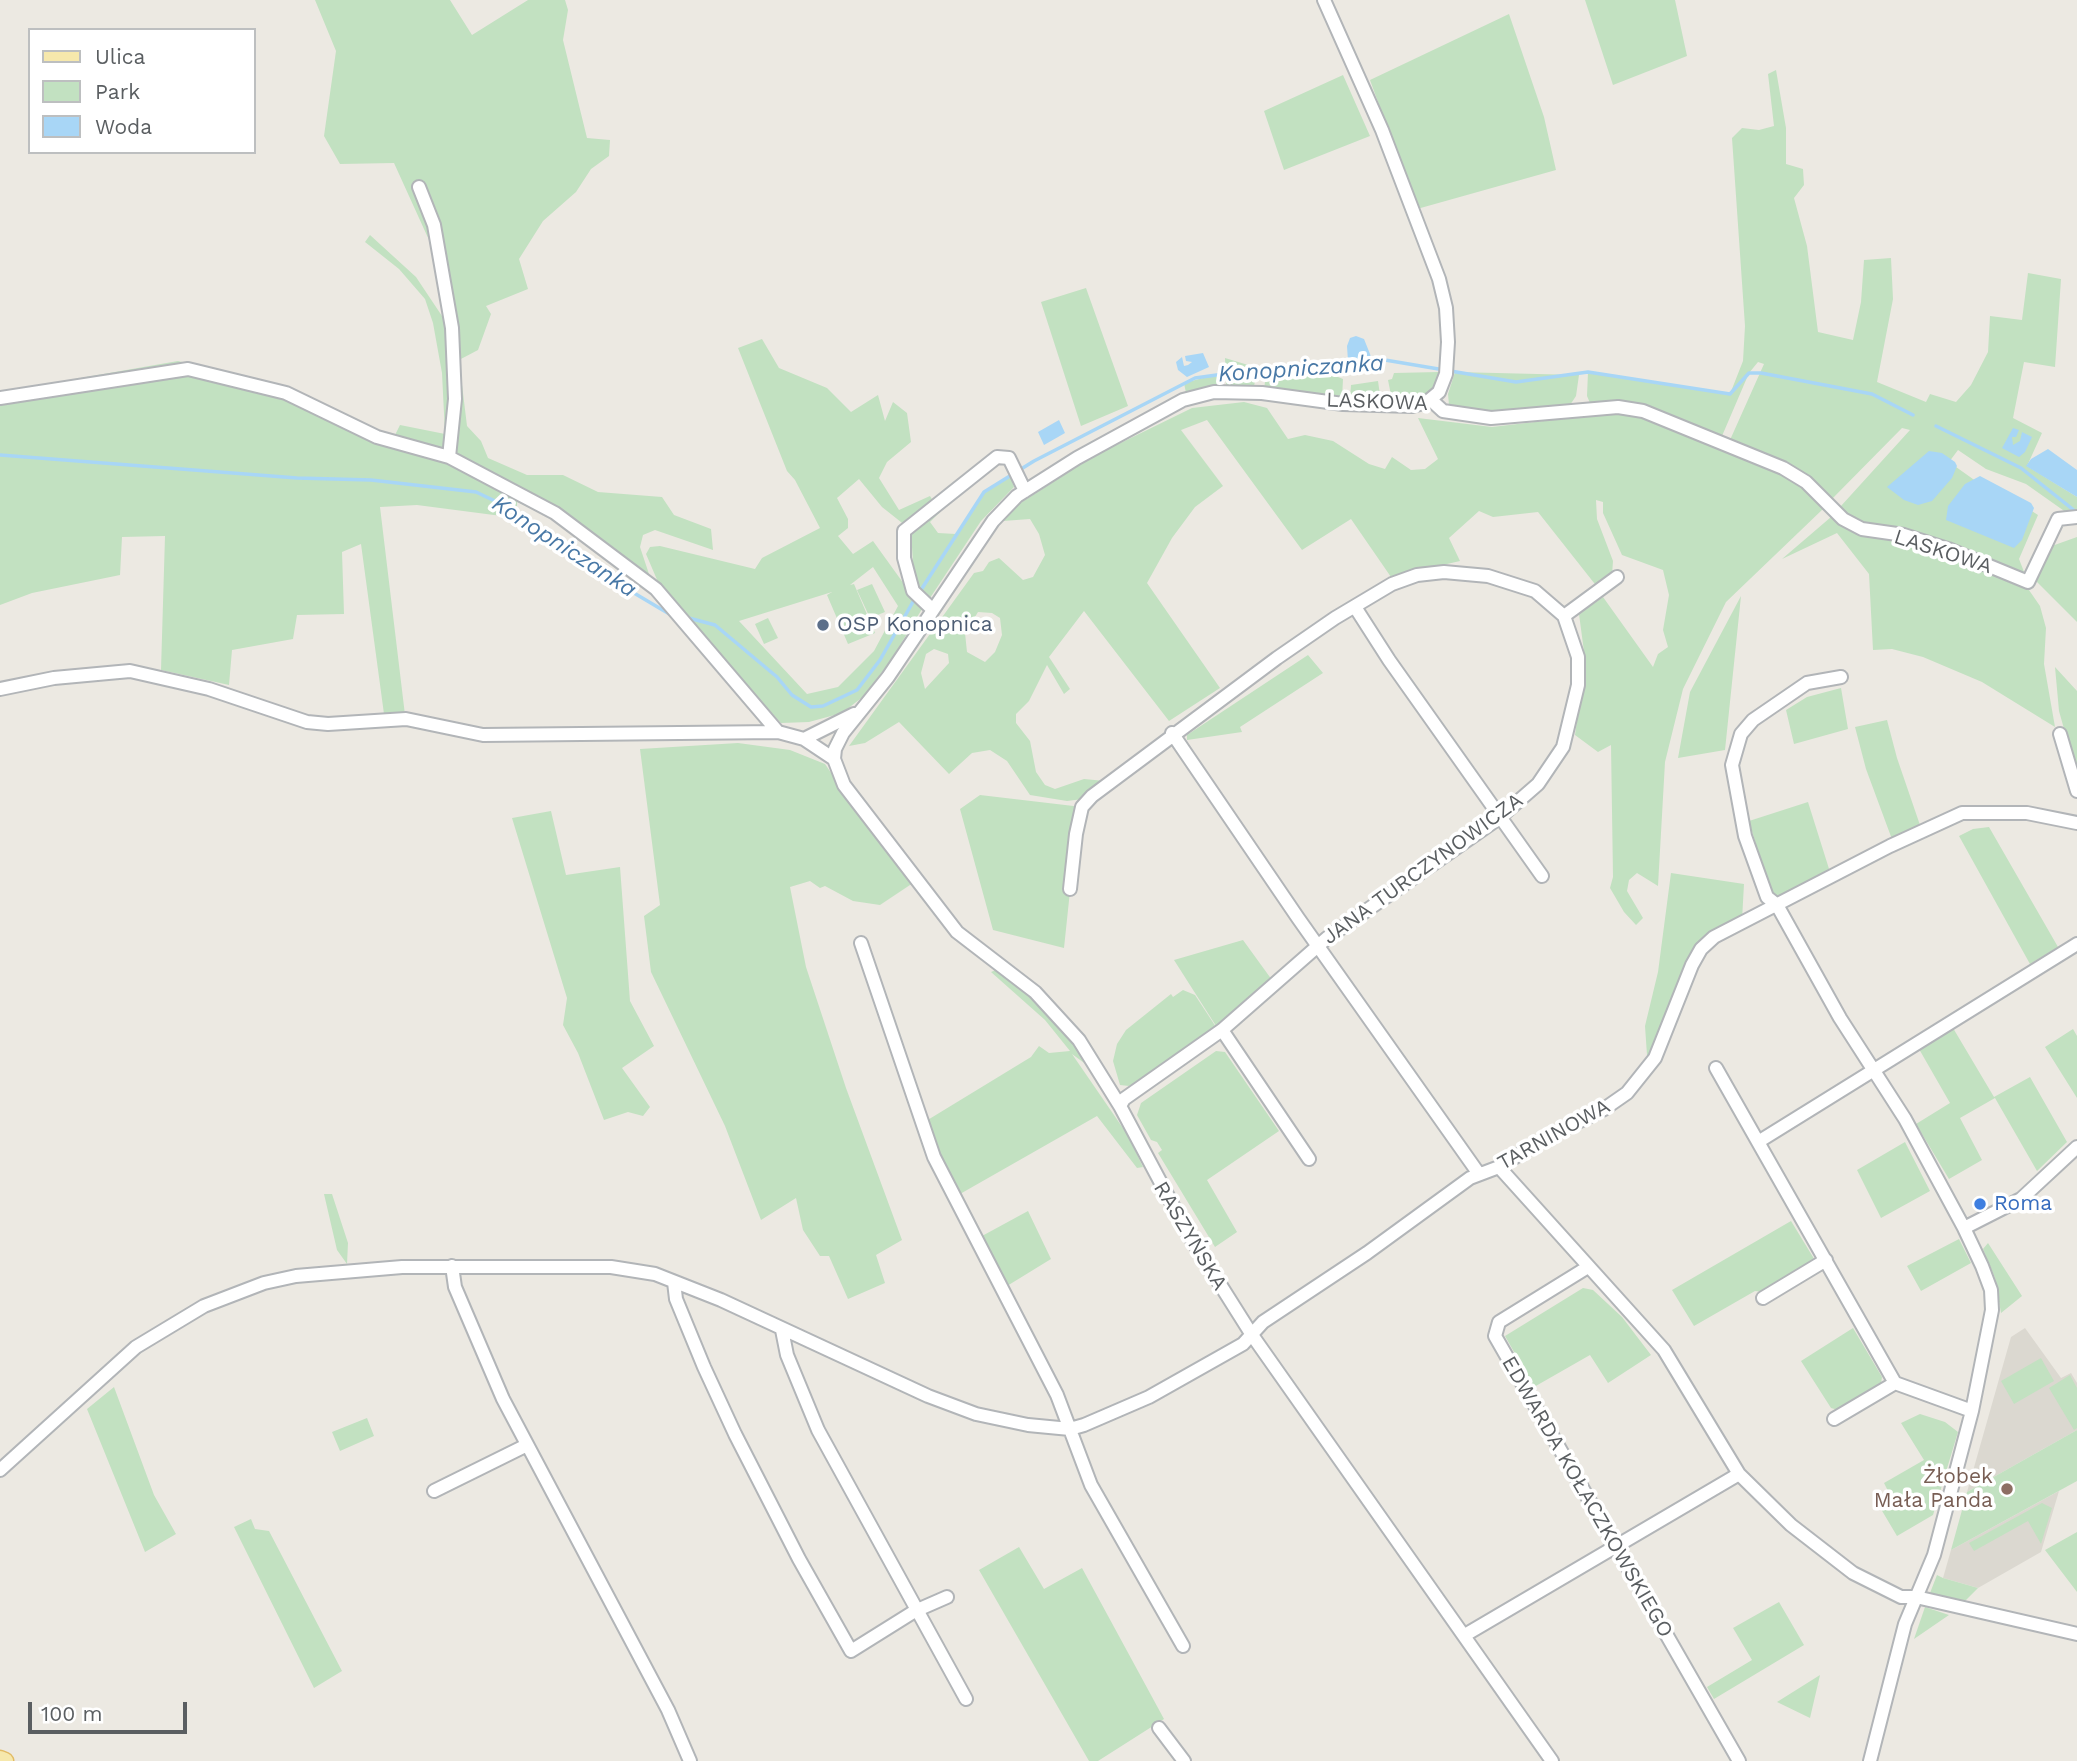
<!DOCTYPE html>
<meta charset="utf-8">
<style>
body{margin:0}
#map{position:relative;width:2077px;height:1761px;overflow:hidden;background:#ece9e2;font-family:"Work Sans",sans-serif}
canvas{display:block}
.legend{position:absolute;left:28px;top:28px;width:228px;height:126px;box-sizing:border-box;background:#fff;border:2px solid #bdbfc0;margin:0;padding:9px 12px;list-style:none;font-size:21px;color:#5a5e61}
.legend li{display:flex;align-items:center;gap:14px;height:35px}
.legend b{width:35px;border:2px solid #bdbfc0}
.scale{position:absolute;left:28px;top:1702px;width:159px;height:32px;box-sizing:border-box;border:4px solid #5a5e61;border-top:0;padding-left:9px;font-size:21px;line-height:24px;white-space:nowrap;color:#5a5e61;-webkit-text-stroke:5px #fff;paint-order:stroke}
</style>
<div id="map">
<canvas width="2077" height="1761"></canvas>
<ul class="legend">
<li><b style="height:9px;background:#f6e8ac"></b>Ulica</li>
<li><b style="height:19px;background:#c2e1c1"></b>Park</li>
<li><b style="height:19px;background:#a8d6f6"></b>Woda</li>
</ul>
<div class="scale">100 m</div>
</div>
<script>
const c = document.querySelector('canvas').getContext('2d');
c.lineJoin = 'round';
function paint(path, color) {
  c.fillStyle = color;
  c.fill(path, 'evenodd');
}
function poly(rows) {
  const path = new Path2D();
  for (const r of rows) {
    path.moveTo(r[0], r[1]);
    for (let i = 2; i < r.length; i += 2) path.lineTo(r[i], r[i + 1]);
  }
  return path;
}
function strokePath(path, color, width, dash) {
  c.strokeStyle = color;
  c.lineWidth = width;
  c.lineCap = dash ? 'butt' : 'round';
  c.setLineDash(dash || []);
  c.stroke(path);
}
function drawText(font, color, halo, rows, align = 'center') {
  c.font = font + ' "Work Sans",sans-serif';
  c.lineWidth = 7;
  c.setLineDash([]);
  c.textBaseline = 'middle';
  c.strokeStyle = halo;
  c.fillStyle = color;
  for (const [text, x, y, turn = 0] of rows) {
    c.save();
    c.translate(x, y);
    c.rotate((+turn || 0) * Math.PI / 180);
    c.textAlign = isNaN(turn) ? turn : align;
    if (halo) c.strokeText(text, 0, 0);
    c.fillText(text, 0, 0);
    c.restore();
  }
}
paint(poly([
 [2025,1328,2061,1378,2071,1373,2077,1383,2077,1430,1967,1492,2011,1337],
 [2059,1491,2041,1552,1978,1588,1943,1578,1951,1550]
]), '#dbd8d0');
paint(poly([
 [315,0,450,0,472,35,528,0,565,0,568,10,563,40,587,138,610,140,609,156,591,169,576,192,543,221,519,259,528,289,486,306,491,314,478,350,459,360,467,426,481,441,488,458,527,475,563,475,598,492,662,497,674,515,711,529,713,550,655,530,643,535,640,547,650,577,566,513,543,514,517,502,517,518,417,505,380,507,405,715,384,714,361,544,342,552,344,614,297,615,293,639,232,650,229,685,161,670,165,536,122,537,120,575,32,593,0,605,0,392,178,361,280,385,375,431,395,435,400,425,445,434,442,373,433,323,425,299,399,269,365,242,370,235,416,277,444,319,429,240,394,163,340,164,324,136,336,51],
 [1585,0,1675,0,1687,56,1613,85],
 [1509,14,1544,117,1556,170,1417,209,1370,80],
 [1776,70,1786,128,1786,164,1803,169,1804,185,1794,198,1807,246,1818,332,1853,340,1861,302,1864,260,1891,258,1893,299,1877,382,1926,402,1930,394,1956,402,1971,385,1988,352,1990,316,2022,320,2028,273,2061,279,2055,367,2024,362,2013,418,2042,433,2027,466,2077,497,2077,520,2026,484,1986,469,1958,450,1949,462,1987,489,2018,502,2038,515,2019,559,2028,582,2022,580,2040,606,2046,628,2044,664,2055,727,1982,682,1923,657,1892,649,1873,650,1869,574,1837,533,1782,559,1831,517,1910,430,1902,428,1831,500,1804,474,1784,461,1730,440,1764,364,1758,362,1749,373,1722,436,1644,407,1616,402,1590,403,1587,396,1588,372,1730,394,1743,361,1745,326,1732,138,1742,128,1759,130,1774,126,1768,74],
 [1343,75,1370,136,1284,170,1264,111],
 [1086,288,1128,406,1081,426,1041,302],
 [762,339,779,368,827,388,851,412,878,395,885,421,893,402,907,413,911,442,887,462,879,478,899,510,930,496,940,512,930,522,938,533,956,534,984,492,1010,475,1014,487,981,521,928,601,919,593,914,581,911,530,882,507,859,479,837,498,848,519,848,528,838,536,853,554,873,541,922,609,891,660,864,696,842,713,809,722,781,723,689,623,658,582,646,554,650,547,660,546,755,569,762,558,820,528,795,480,787,471,738,348],
 [873,567,898,606,874,651,838,687,807,694,739,621,832,592,827,595,848,644,875,633,854,584,850,585],
 [1225,358,1258,368,1254,386,1226,386],
 [1313,367,1343,379,1342,399,1264,389,1267,368],
 [1439,372,1432,392,1425,397,1412,401,1392,400,1388,380,1392,379,1394,373],
 [1455,372,1579,375,1576,396,1570,405,1491,413,1461,410,1449,405,1448,394],
 [1218,374,1218,386,1186,393,1184,383],
 [1378,381,1381,402,1350,399,1351,385],
 [1244,402,1267,408,1288,439,1305,435,1333,441,1369,464,1385,469,1392,457,1411,470,1425,469,1438,459,1418,418,1492,427,1620,412,1644,417,1761,462,1804,486,1821,504,1823,509,1726,602,1683,689,1665,762,1658,886,1637,873,1629,880,1627,891,1643,918,1636,925,1624,912,1610,888,1613,877,1611,745,1598,752,1575,735,1585,659,1579,614,1603,597,1653,667,1658,654,1668,647,1663,630,1669,595,1663,570,1622,555,1603,513,1603,502,1596,500,1597,519,1613,561,1612,575,1598,588,1538,512,1493,517,1479,511,1449,538,1460,561,1391,577,1351,519,1302,550,1207,420,1181,430,1223,486,1195,507,1172,538,1147,583,1220,688,1169,721,1084,611,1049,657,1070,689,1064,694,1047,665,1029,701,1016,714,1016,723,1030,741,1036,772,1045,785,1055,789,1084,779,1105,781,1083,799,1067,801,1030,795,1007,761,990,750,972,753,949,774,899,722,865,743,849,746,974,573,983,571,989,562,999,558,1023,580,1033,577,1045,555,1039,534,1030,519,1003,521,1005,513,1092,457,1192,408],
 [978,612,992,613,1000,618,1002,635,995,652,985,662,967,652,965,633],
 [934,649,948,654,949,663,925,689,921,673,926,654],
 [2077,537,2077,622,2033,578,2049,547],
 [872,584,885,612,870,618,857,590],
 [1741,596,1725,750,1678,758,1690,692],
 [768,618,778,638,764,644,755,624],
 [1308,655,1323,673,1240,727,1242,732,1187,740,1187,735],
 [2055,667,2077,691,2077,775,2059,711],
 [1841,688,1848,729,1794,744,1786,710,1807,697],
 [1887,720,1897,758,1921,828,1893,842,1866,769,1855,727],
 [738,743,790,750,825,764,880,844,913,883,880,905,853,901,825,886,820,888,810,881,790,887,806,967,846,1088,902,1240,876,1255,885,1283,848,1299,829,1256,820,1256,803,1230,796,1198,761,1220,725,1126,651,972,644,916,660,905,640,749],
 [980,795,1082,807,1076,834,1064,948,993,930,960,809],
 [1808,802,1830,872,1777,900,1768,885,1749,821],
 [551,811,566,875,620,867,630,1001,654,1046,622,1068,650,1107,643,1116,628,1112,604,1120,578,1053,563,1025,567,998,512,818],
 [1989,827,2058,947,2030,964,1959,836,1973,829],
 [1671,873,1744,884,1742,920,1713,935,1652,1058,1647,1055,1645,1026,1658,972],
 [1243,940,1272,980,1218,1029,1174,960],
 [998,969,1013,977,1057,1021,1091,1068,1072,1054,1127,1134,1143,1167,1137,1168,1097,1116,960,1194,943,1168,926,1121,1031,1057,1039,1046,1049,1053,1070,1051,1045,1020,991,972],
 [1183,990,1195,995,1216,1027,1145,1077,1129,1086,1120,1085,1113,1061,1117,1044,1126,1030,1171,994,1173,997],
 [1953,1028,1994,1097,2030,1077,2067,1142,2037,1171,1995,1098,1960,1118,1982,1160,1949,1179,1916,1124,1950,1103,1919,1049],
 [2073,1029,2077,1036,2077,1098,2045,1047],
 [1216,1051,1225,1052,1279,1131,1207,1180,1237,1232,1215,1247,1158,1153,1162,1150,1157,1142,1151,1140,1137,1115,1141,1103],
 [1905,1142,1930,1191,1881,1218,1857,1170],
 [324,1194,332,1194,348,1243,347,1264,337,1250],
 [1028,1211,1051,1259,1007,1286,982,1236],
 [1791,1221,1816,1262,1763,1292,1755,1291,1694,1326,1672,1290],
 [1959,1239,1971,1263,1921,1291,1907,1266],
 [1988,1243,2022,1296,2001,1313,1995,1278,1983,1249],
 [1583,1288,1593,1290,1622,1317,1651,1355,1608,1383,1590,1355,1534,1387,1505,1336],
 [1853,1328,1882,1377,1881,1384,1838,1410,1831,1408,1801,1361],
 [2041,1358,2054,1381,2014,1404,2001,1381],
 [2070,1375,2077,1388,2077,1428,2074,1430,2049,1388],
 [114,1387,154,1495,176,1534,145,1552,87,1409],
 [1920,1414,1945,1422,1958,1432,1933,1515,1897,1536,1875,1499,1888,1491,1884,1483,1924,1460,1901,1423],
 [367,1418,374,1436,340,1451,332,1432],
 [2077,1430,2077,1481,1951,1550,1967,1492],
 [2042,1503,2052,1508,2041,1544,2028,1521,1974,1551,1969,1543],
 [251,1519,255,1529,269,1531,342,1671,314,1688,234,1527],
 [2077,1532,2077,1592,2045,1550],
 [1019,1547,1044,1589,1082,1568,1164,1719,1098,1761,1089,1761,979,1570],
 [1937,1575,1943,1578,1978,1588,1963,1603,1930,1593],
 [1779,1602,1804,1645,1714,1699,1707,1687,1752,1660,1733,1628],
 [1925,1607,1949,1615,1914,1639],
 [1820,1675,1810,1718,1777,1702]
]), '#c2e1c1');
paint(poly([
 [1356,336,1364,339,1372,359,1348,361,1347,346,1350,338],
 [1203,353,1209,367,1187,377,1178,370,1176,362,1182,357,1184,366,1188,365,1192,362,1186,361,1185,356],
 [1059,420,1065,433,1044,445,1038,432],
 [2013,428,2019,430,2016,437,2012,437,2013,445,2020,441,2022,432,2032,437,2025,452,2019,457,2002,448],
 [2048,449,2077,470,2077,497,2026,466,2031,459],
 [1929,451,1942,453,1955,462,1957,466,1952,478,1932,501,1918,505,1904,500,1887,487],
 [1980,476,2031,503,2034,508,2022,540,2014,548,1946,520,1948,506,1965,484]
]), '#a8d6f6');
strokePath(poly([
 [1936,426,2021,468,2076,512],
 [0,455,297,478,371,480,476,492,516,511,597,571,671,615],
 [919,593,984,492,1034,461,1195,378,1267,368,1349,365,1385,360,1516,382,1588,372,1730,394,1749,373,1761,373,1872,394,1913,415],
 [685,617,715,625,777,677,792,695,811,707,823,706,857,690,880,660,914,600]
]), '#a8d6f6', 3.5);
const minor = poly([
 [1324,0,1382,130,1439,279,1446,308,1448,342,1446,374,1439,392,1427,402,1412,406,1343,404,1262,393,1214,392,1183,400,1077,458,1017,496,993,521,888,677,843,733,835,749,834,759,844,785,957,932,1035,992,1079,1040,1120,1106,1187,1232,1252,1335,1552,1761],
 [419,187,434,225,452,328,455,399,449,457],
 [0,398,188,369,286,393,377,437,449,457,555,513,656,589,778,732],
 [1431,400,1443,411,1491,418,1618,407,1643,411,1783,468,1806,482,1843,519,1862,529,1904,535,1948,549,2028,582,2058,519,2077,517],
 [1355,607,1389,660,1542,876],
 [932,609,913,591,904,558,904,531,997,457,1009,458,1025,491],
 [1564,616,1617,577],
 [1841,677,1807,683,1753,720,1741,734,1732,765,1745,836,1767,897,1777,905,1840,1018,1905,1119,1964,1228,1982,1266,1991,1290,1992,1310,1972,1411,1934,1555,1905,1624,1870,1761],
 [0,689,54,678,130,671,209,689,307,722,328,724,406,719,483,735,778,732,804,739,834,759],
 [1172,733,1298,918,1479,1174],
 [2060,734,2077,791],
 [804,739,854,714],
 [1070,889,1076,834,1082,807,1092,796,1277,658,1335,618,1392,584,1417,575,1444,572,1488,576,1535,591,1564,616,1578,657,1578,685,1563,747,1538,784,1499,818,1327,938,1222,1030,1124,1099,1120,1106],
 [861,943,934,1157,1057,1395,1091,1485,1183,1646],
 [1222,1030,1309,1159],
 [1716,1068,1758,1142],
 [1499,1167,1664,1350,1739,1474,1791,1525,1853,1573,1901,1597,1916,1597,2077,1634],
 [1964,1228,2021,1199,2077,1147],
 [452,1266,455,1287,503,1399,668,1710,690,1761],
 [1588,1267,1499,1322,1495,1336,1739,1761],
 [674,1282,676,1299,704,1367,735,1434,799,1559,851,1651,915,1611,947,1597],
 [1763,1298,1826,1260],
 [782,1330,787,1355,818,1430,966,1699],
 [1972,1411,1895,1383,1758,1142,2077,944],
 [1834,1419,1895,1383],
 [0,1470,136,1347,204,1306,264,1283,296,1276,402,1267,611,1267,655,1274,721,1300,928,1396,976,1414,1028,1425,1070,1429,1084,1425,1149,1397,1243,1344,1263,1322,1367,1253,1470,1178,1499,1167,1549,1136,1604,1109,1627,1093,1655,1058,1692,965,1701,949,1714,937,1890,846,1962,813,2027,813,2077,823],
 [434,1491,527,1445],
 [1465,1635,1739,1474],
 [1159,1728,1184,1761]
]);
const major = poly([
 [0,1759,5,1761]
]);
strokePath(minor, '#b2b5b8', 16);
strokePath(major, '#e2bb65', 19);
strokePath(minor, '#fff', 12);
strokePath(major, '#f6e8ac', 16);
for (const [x, y, r, color] of [
 [823,625,7,"#5c6f8a"],
 [1980,1204,7,"#3f7fe0"],
 [2007,1489,7,"#8d6e63"]
]) {
  const dot = new Path2D();
  dot.arc(x, y, r, 0, 2 * Math.PI);
  c.fillStyle = color;
  c.fill(dot);
  strokePath(dot, '#fff', 2.5);
}
drawText('21px', '#5a5e61', '#fff', [
 ["LASKOWA",1377,402,2],
 ["LASKOWA",1943,552,18],
 ["JANA TURCZYNOWICZA",1423,869,-36],
 ["TARNINOWA",1554,1135,-29],
 ["RASZYŃSKA",1190,1236,59],
 ["EDWARDA KOŁACZKOWSKIEGO",1587,1497,60]
]);
drawText('21px', '#4e5e75', '#fff', [
 ["OSP Konopnica",837,625]
], 'left');
drawText('21px', '#366cbe', '#fff', [
 ["Roma",1994,1204]
], 'left');
drawText('21px', '#785e54', '#fff', [
 ["Żłobek",1993,1477],
 ["Mała Panda",1993,1501]
], 'right');
drawText('italic 23px', '#4878a6', '#fff', [
 ["Konopniczanka",1301,369,-4],
 ["Konopniczanka",564,547,33]
]);
</script>
